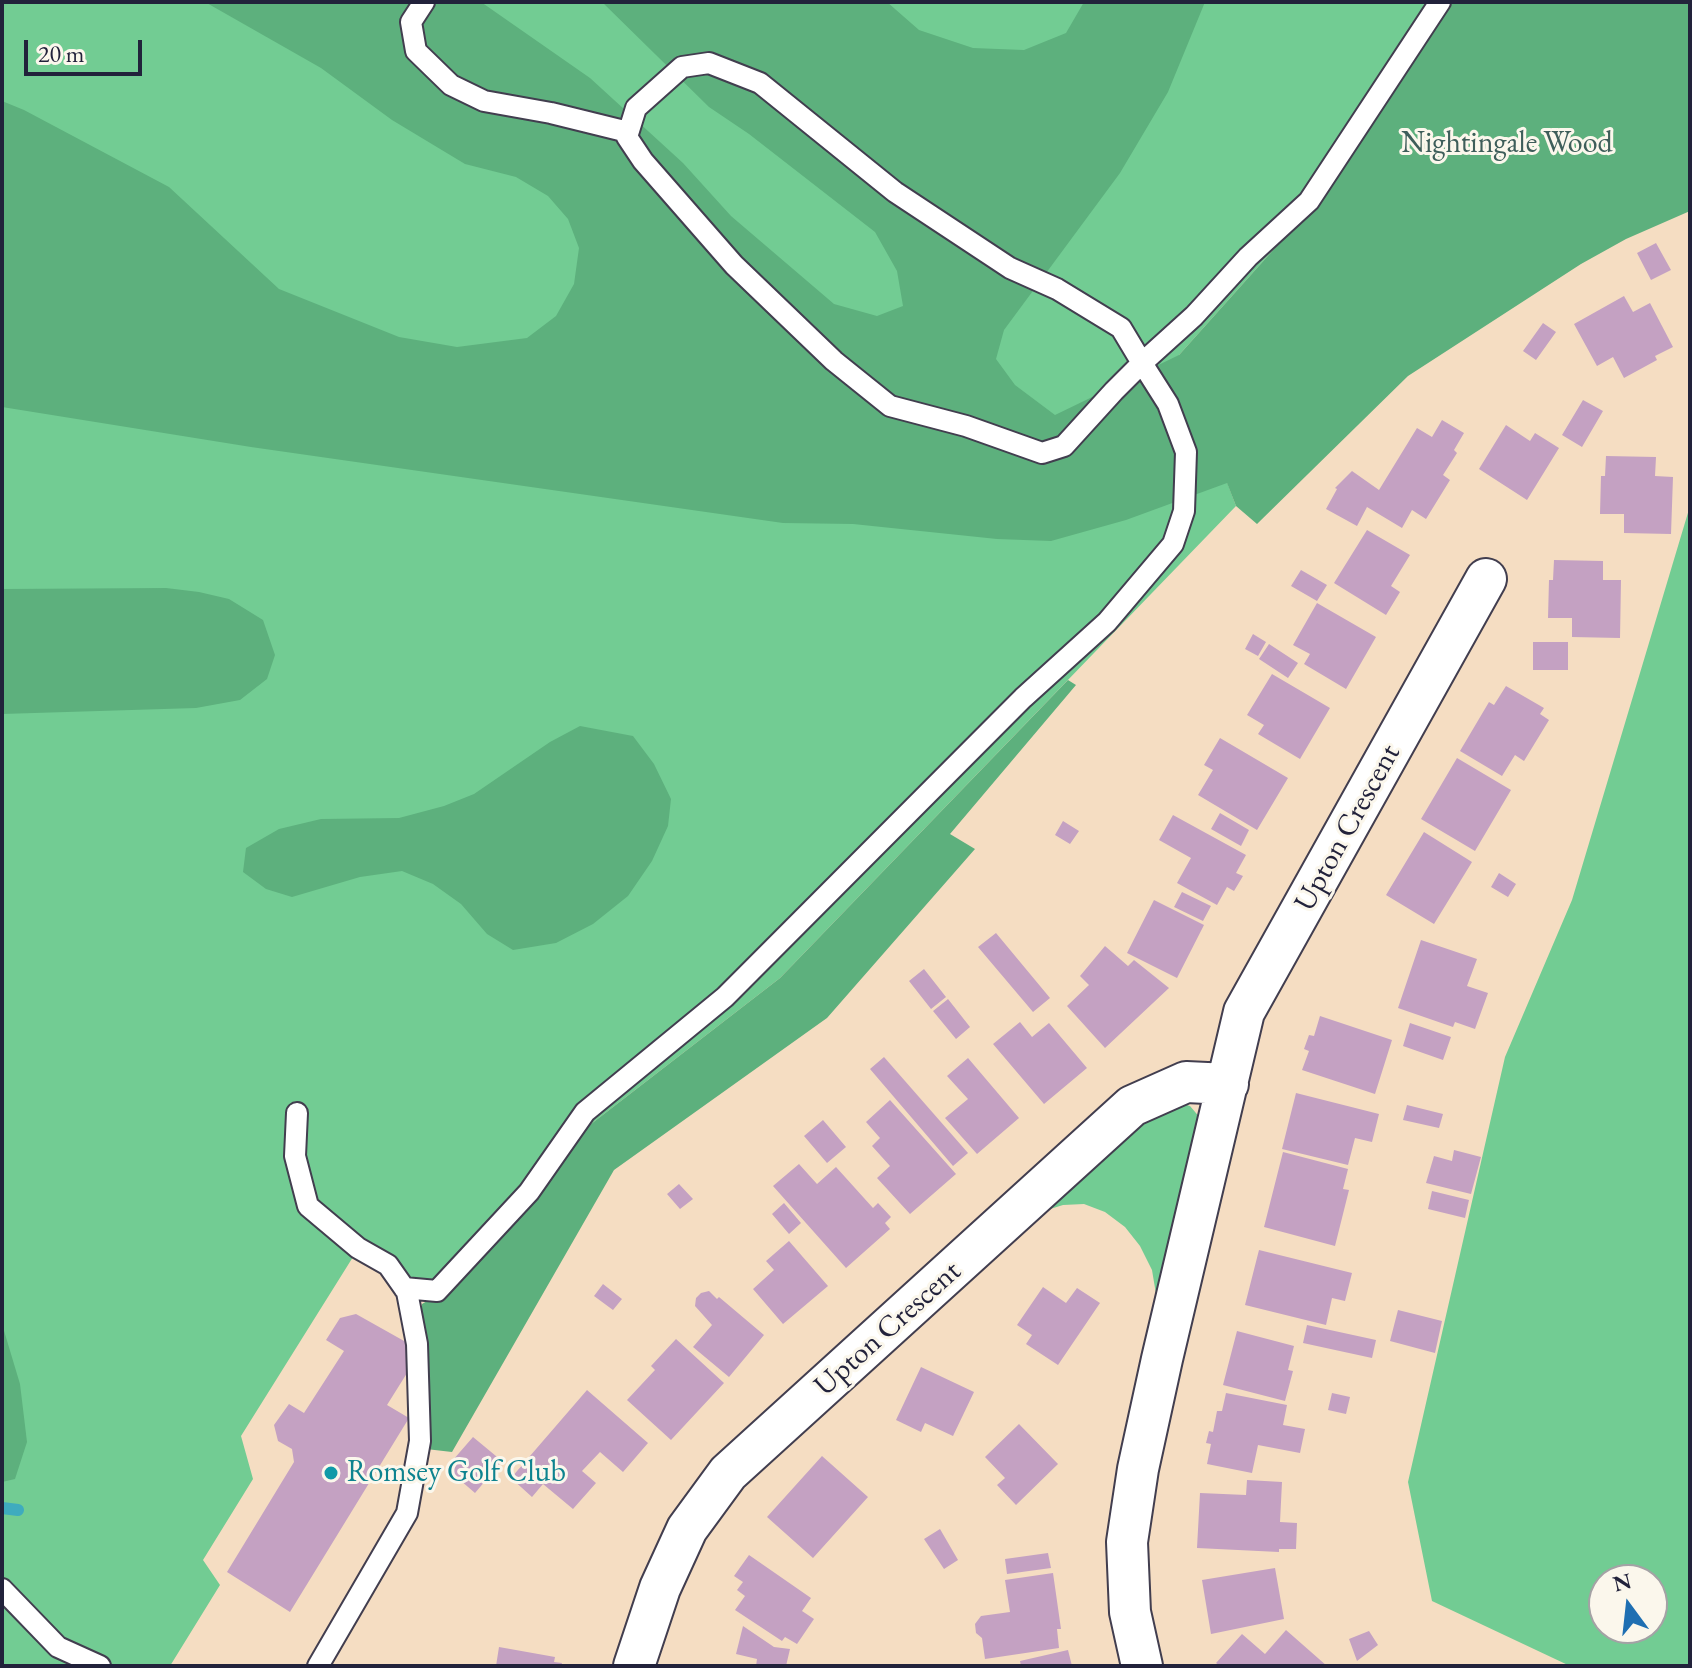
<!DOCTYPE html>
<style>
body{margin:0}
#map{position:relative;width:1692px;height:1668px;overflow:hidden;background:#f5ddc2;font-family:"EB Garamond",serif}
canvas{display:block}
.frame{position:absolute;inset:0;border:4px solid #22223b;pointer-events:none}
.north{position:absolute;left:1588px;top:1564px;width:80px;height:80px;box-sizing:border-box;background:#fbf7ec;border:2px solid #a4a2a5;border-radius:50%;rotate:345deg;font-size:22px;font-weight:700;line-height:32px;text-align:center;color:#22223b}
.north::after{content:'';display:block;margin:auto;width:28px;height:36px;background:#1f6fb2;clip-path:polygon(50% 0,100% 100%,50% 72%,0 100%)}
.scale{position:absolute;left:24px;top:40px;width:118px;height:36px;box-sizing:border-box;border:4px solid #22223b;border-top:0;padding-left:10px;font-size:24px;line-height:28px;white-space:nowrap;color:#22223b;-webkit-text-stroke:6px #fbf7ec;paint-order:stroke}
</style>
<div id="map">
<canvas width="1692" height="1668"></canvas>
<div class="frame"></div>
<div class="north">N</div>
<div class="scale">20 m</div>
</div>
<script>
const c = document.querySelector('canvas').getContext('2d');
c.lineJoin = 'round';
function paint(path, color) {
  c.fillStyle = color;
  c.fill(path, 'evenodd');
}
function poly(rows) {
  const path = new Path2D();
  for (const r of rows) {
    path.moveTo(r[0], r[1]);
    for (let i = 2; i < r.length; i += 2) path.lineTo(r[i], r[i + 1]);
  }
  return path;
}
function strokePath(path, color, width, dash) {
  c.strokeStyle = color;
  c.lineWidth = width;
  c.lineCap = dash ? 'butt' : 'round';
  c.setLineDash(dash || []);
  c.stroke(path);
}
function drawText(font, color, halo, rows, align = 'center') {
  c.font = font + ' "EB Garamond",serif';
  c.lineWidth = 6;
  c.setLineDash([]);
  c.textBaseline = 'middle';
  c.strokeStyle = halo;
  c.fillStyle = color;
  for (const [text, x, y, turn = 0] of rows) {
    c.save();
    c.translate(x, y);
    c.rotate((+turn || 0) * Math.PI / 180);
    c.textAlign = isNaN(turn) ? turn : align;
    if (halo) c.strokeText(text, 0, 0);
    c.fillText(text, 0, 0);
    c.restore();
  }
}
paint(poly([
 [2,2,1426,2,1292,229,1179,355,1236,506,780,978,582,1131,437,1295,358,1249,241,1436,253,1479,203,1560,220,1585,170,1666,2,1666],
 [1690,506,1690,1666,1570,1666,1432,1601,1408,1482,1505,1057,1572,900],
 [1604,1580,1652,1580,1652,1628,1604,1628],
 [1175,1101,1190,1106,1201,1119,1157,1300,1152,1270,1140,1246,1125,1227,1105,1212,1084,1204,1063,1205,1047,1210,1146,1115]
]), '#72cc93');
paint(poly([
 [205,2,481,2,590,78,683,163,731,216,834,304,877,316,903,306,897,271,875,232,749,134,709,107,602,2,887,2,919,30,973,48,1024,50,1066,33,1084,2,1205,2,1168,92,1120,173,1004,330,996,359,1015,385,1055,415,1179,355,1292,229,1426,2,1690,2,1690,211,1626,239,1581,264,1408,376,1257,524,1236,506,1227,483,1126,520,1051,541,997,539,853,524,783,523,251,447,2,407,2,101,24,110,169,187,279,289,399,337,457,347,527,338,556,316,574,284,579,248,568,219,548,196,516,177,465,164,392,120,321,68],
 [166,588,199,592,229,599,263,620,275,655,267,679,240,700,196,708,2,714,2,589],
 [1068,680,1076,685,950,834,975,849,827,1018,614,1170,452,1452,426,1449,421,1377,422,1304,437,1295,582,1131,780,978],
 [580,726,633,736,654,764,671,799,668,826,652,861,628,896,593,924,556,943,513,950,487,934,461,904,433,884,402,871,360,877,292,897,266,889,243,872,246,848,279,829,321,819,399,818,444,806,474,794,550,742],
 [2,1324,20,1384,27,1442,15,1479,2,1482]
]), '#5db07d');
strokePath(poly([
 [2,1508,18,1510]
]), '#3fabbe', 12);
paint(poly([
 [1656,243,1671,270,1651,280,1637,253],
 [1624,296,1633,312,1650,303,1673,347,1655,356,1657,360,1624,378,1613,357,1597,366,1574,324],
 [1543,323,1556,332,1536,360,1523,351],
 [1583,400,1603,411,1582,447,1562,435],
 [1442,420,1464,433,1454,450,1457,453,1443,475,1450,480,1426,519,1412,510,1402,528,1367,507,1357,526,1326,509,1337,489,1335,488,1352,471,1379,490,1417,428,1432,437],
 [1506,425,1530,441,1535,433,1559,448,1527,500,1479,469],
 [1606,456,1656,457,1655,476,1673,477,1671,534,1624,533,1624,514,1600,514,1601,476,1605,476],
 [1367,530,1410,555,1391,586,1400,592,1386,615,1334,583],
 [1554,560,1603,561,1603,580,1621,580,1620,638,1572,637,1572,618,1548,618,1549,580,1553,580],
 [1301,570,1327,585,1317,601,1291,586],
 [1317,603,1376,637,1346,689,1304,664,1310,654,1293,645],
 [1253,634,1266,642,1258,656,1245,649],
 [1533,642,1568,642,1568,670,1533,670],
 [1269,644,1298,663,1288,678,1259,659],
 [1272,674,1330,708,1300,759,1258,734,1264,725,1247,715],
 [1506,686,1544,708,1540,714,1549,720,1524,761,1515,755,1502,776,1460,751,1489,702,1494,705],
 [1220,738,1288,778,1257,830,1198,795,1213,770,1204,765],
 [1457,758,1511,790,1475,851,1421,819],
 [1220,813,1249,830,1241,846,1211,829],
 [1173,815,1246,855,1236,873,1243,876,1234,891,1227,887,1217,905,1177,883,1191,858,1159,840],
 [1063,821,1079,831,1070,844,1055,835],
 [1424,832,1472,862,1434,924,1386,895],
 [1499,873,1516,884,1508,897,1491,887],
 [1182,892,1211,906,1203,921,1174,907],
 [1154,900,1204,925,1177,978,1127,953],
 [996,933,1050,998,1033,1012,978,947],
 [1421,940,1477,959,1467,986,1488,993,1475,1029,1455,1022,1453,1027,1398,1008],
 [1105,946,1128,966,1134,960,1169,988,1105,1048,1067,1006,1089,985,1080,976],
 [924,969,946,997,931,1009,909,981],
 [948,999,970,1027,956,1039,933,1011],
 [1320,1016,1392,1040,1375,1094,1302,1070,1309,1051,1304,1049,1309,1035,1314,1036],
 [1020,1022,1032,1037,1049,1023,1087,1068,1044,1104,993,1044],
 [1410,1023,1451,1037,1443,1060,1403,1046],
 [884,1057,968,1153,953,1166,870,1069],
 [968,1058,1019,1118,977,1154,945,1118,968,1099,947,1076],
 [1296,1093,1379,1114,1372,1142,1355,1138,1348,1165,1282,1149],
 [890,1100,956,1174,910,1214,877,1178,890,1166,872,1146,880,1138,866,1122],
 [1407,1105,1443,1114,1439,1128,1403,1120],
 [823,1120,846,1147,827,1163,804,1136],
 [1454,1150,1481,1157,1471,1194,1426,1183,1434,1156,1452,1161],
 [1283,1152,1348,1169,1343,1189,1349,1190,1335,1246,1264,1227],
 [799,1164,817,1184,836,1167,873,1208,878,1203,891,1217,885,1223,890,1229,846,1268,773,1186],
 [679,1184,693,1199,680,1209,667,1194],
 [1432,1191,1469,1200,1465,1218,1428,1209],
 [784,1203,801,1223,789,1234,772,1214],
 [789,1241,828,1286,783,1324,753,1289,774,1270,766,1261],
 [1259,1250,1352,1273,1345,1301,1332,1298,1326,1325,1245,1305],
 [603,1284,622,1299,613,1310,594,1296],
 [1043,1287,1066,1303,1077,1288,1100,1303,1058,1365,1026,1344,1032,1335,1017,1325],
 [709,1291,717,1299,719,1297,764,1335,729,1377,693,1347,712,1325,695,1306,696,1298,701,1293],
 [1398,1310,1442,1321,1435,1353,1390,1341],
 [356,1314,413,1346,414,1362,387,1405,409,1418,290,1612,227,1572,294,1462,292,1449,278,1441,274,1425,289,1404,304,1413,344,1351,326,1340,340,1318],
 [1307,1325,1376,1340,1372,1358,1303,1343],
 [1237,1331,1294,1346,1288,1370,1293,1371,1285,1401,1223,1385],
 [676,1339,724,1383,671,1440,627,1400,655,1370,651,1366],
 [921,1367,974,1392,953,1436,925,1423,921,1432,896,1420],
 [587,1390,648,1443,623,1472,600,1452,582,1471,596,1483,573,1509,543,1484,532,1497,511,1478],
 [1226,1393,1287,1405,1283,1425,1305,1429,1300,1453,1258,1445,1252,1473,1207,1464,1211,1444,1206,1443,1209,1431,1213,1432,1217,1411,1222,1411],
 [1332,1393,1350,1397,1346,1414,1328,1410],
 [1019,1424,1058,1464,1016,1505,997,1485,1005,1478,985,1457],
 [473,1437,502,1461,475,1493,446,1468],
 [822,1456,868,1497,813,1558,767,1517],
 [1247,1480,1282,1482,1280,1522,1297,1523,1296,1549,1279,1549,1279,1552,1197,1548,1200,1493,1246,1495],
 [940,1529,958,1560,944,1569,924,1539],
 [1048,1553,1051,1568,1007,1574,1005,1559],
 [749,1555,811,1598,802,1611,814,1619,797,1644,785,1637,782,1641,735,1610,745,1596,737,1590,743,1582,734,1576],
 [1275,1568,1284,1619,1211,1634,1202,1580],
 [1053,1573,1061,1629,1057,1629,1059,1648,985,1659,982,1638,976,1633,975,1624,981,1616,1010,1612,1005,1580],
 [743,1626,774,1647,790,1649,786,1666,756,1666,757,1659,736,1654],
 [1286,1630,1327,1666,1220,1666,1216,1663,1242,1634,1265,1654],
 [1369,1631,1378,1645,1357,1661,1349,1639],
 [499,1647,555,1657,554,1662,562,1663,561,1666,496,1666],
 [1068,1650,1072,1666,1021,1666,1020,1661]
]), '#c4a1c2');
const service = poly([
 [424,2,411,22,416,51,451,85,484,101,551,113,628,132],
 [297,1113,295,1156,308,1206,358,1248,388,1265,407,1292,417,1344,420,1441,407,1513,318,1666],
 [404,1288,437,1291,529,1192,585,1112,725,997,1023,698,1107,622,1173,544,1184,511,1186,452,1168,404,1142,363,1121,328,1057,289,1010,268,895,192,760,83,709,63,682,67,636,108,627,137,643,161,734,265,834,361,890,406,966,426,1042,453,1064,446,1114,391,1142,363,1194,316,1248,257,1309,201,1440,2],
 [2,1589,58,1647,100,1666]
]);
const minor = poly([
 [634,1666,660,1588,687,1529,728,1473,1132,1106,1186,1082,1228,1084],
 [1142,1666,1130,1612,1127,1542,1138,1469,1162,1359,1244,1012,1486,579]
]);
strokePath(service, '#423e4f', 24);
strokePath(minor, '#423e4f', 44);
strokePath(service, '#fff', 20);
strokePath(minor, '#fff', 40);
for (const [x, y, r, color] of [
 [331,1473,8,"#0f9aa8"]
]) {
  const dot = new Path2D();
  dot.arc(x, y, r, 0, 2 * Math.PI);
  c.fillStyle = color;
  c.fill(dot);
  strokePath(dot, '#fbf7ec', 3);
}
drawText('30px', '#3e5e5a', '#fbf7ec', [
 ["Nightingale Wood",1507,144]
]);
drawText('30px', '#22223b', '#fbf7ec', [
 ["Upton Crescent",1348,828,-61],
 ["Upton Crescent",888,1329,-42]
]);
drawText('30px', '#0d838f', '#fbf7ec', [
 ["Romsey Golf Club",347,1473]
], 'left');
</script>
